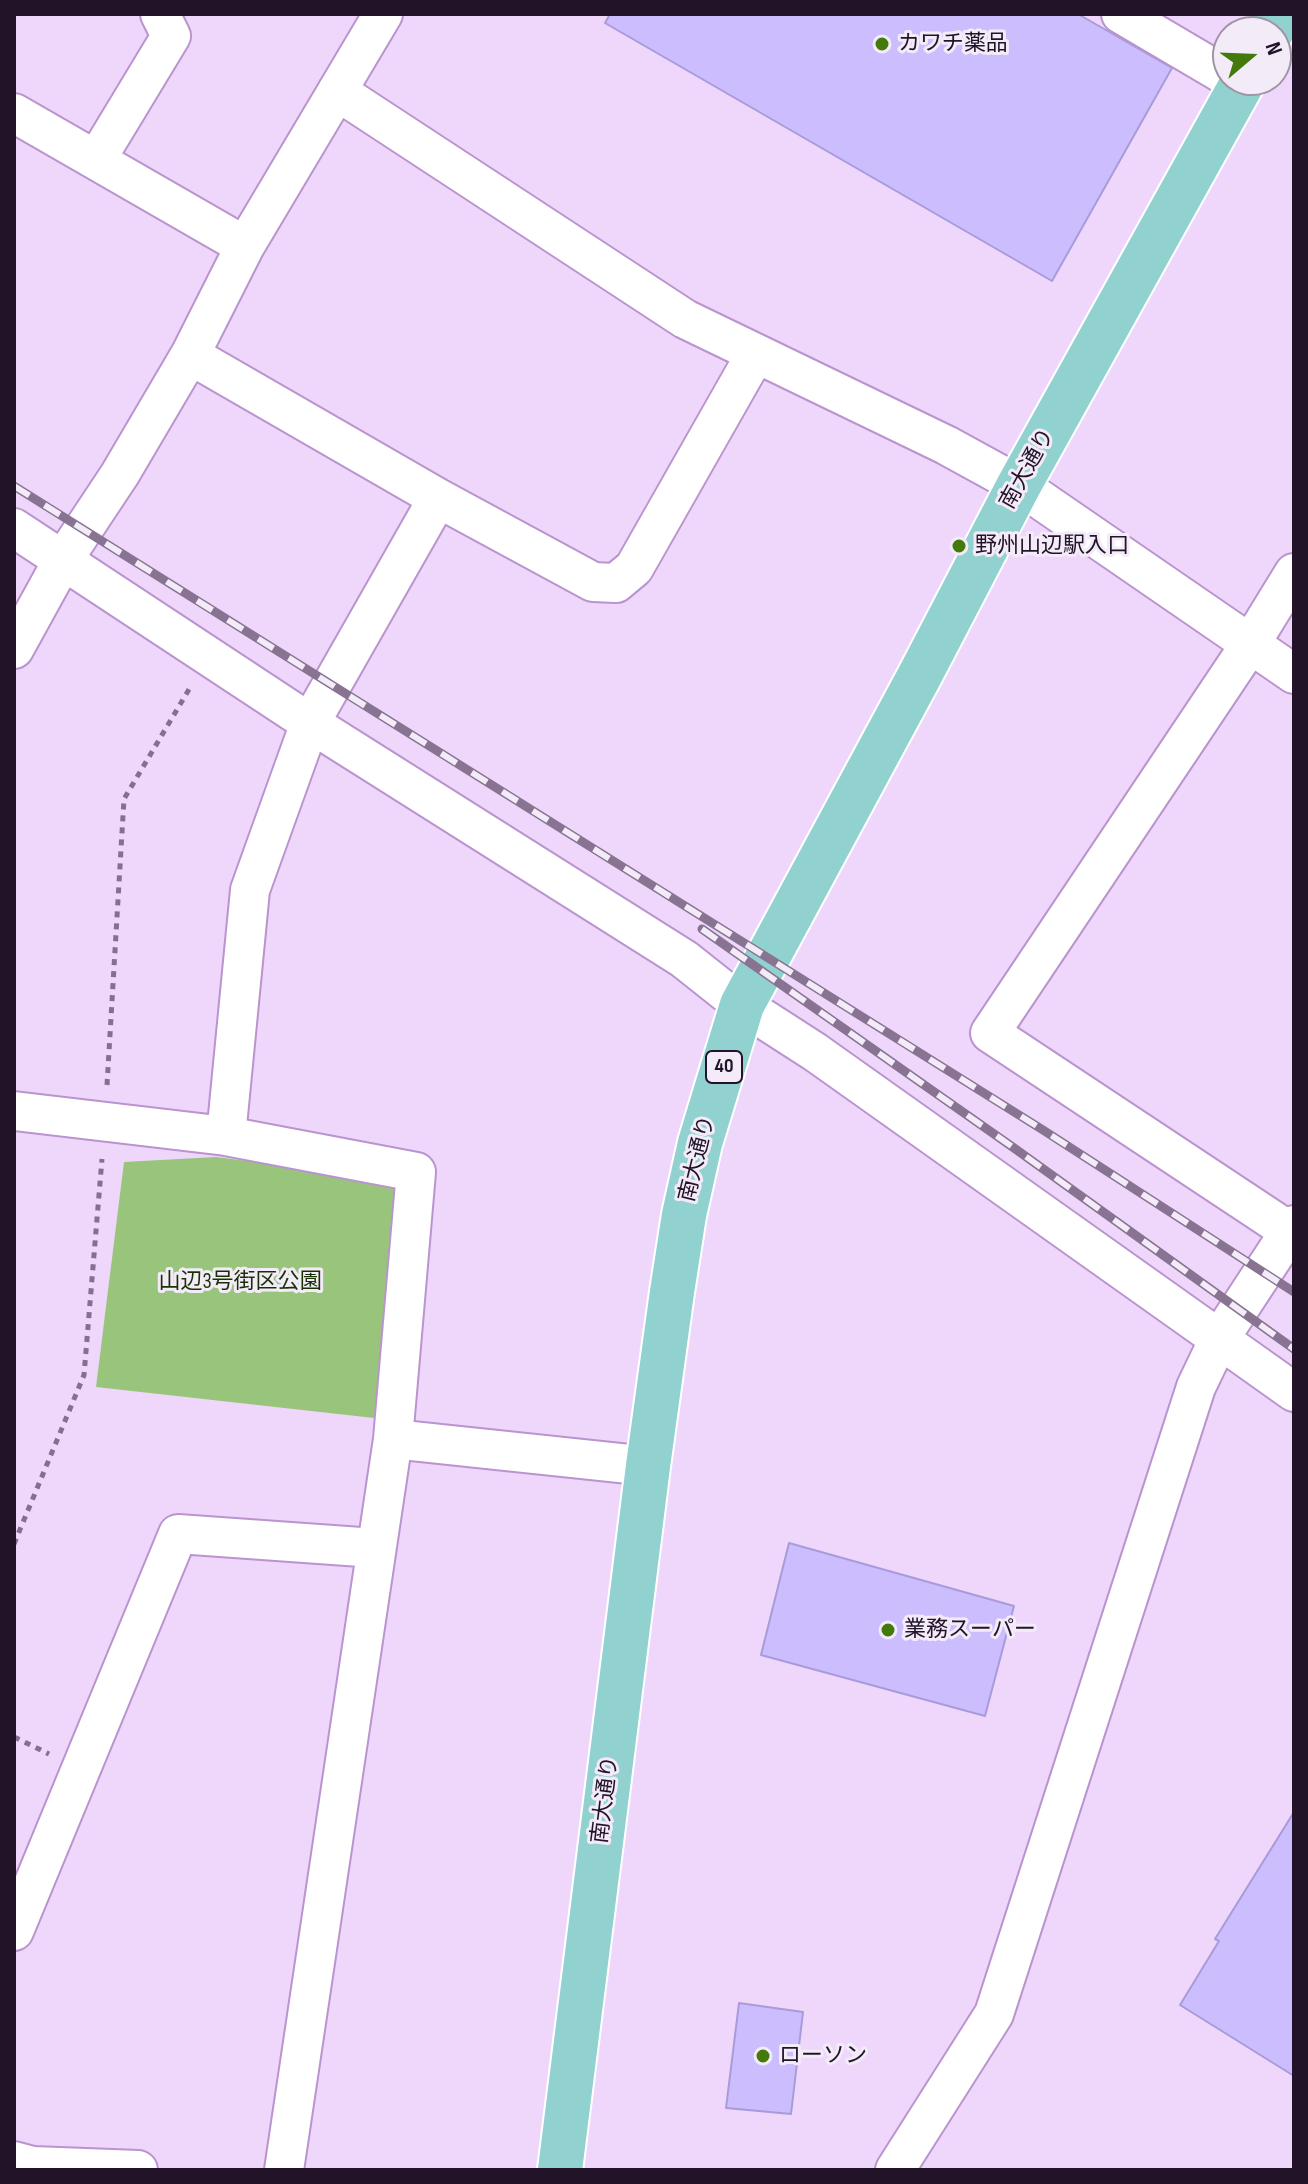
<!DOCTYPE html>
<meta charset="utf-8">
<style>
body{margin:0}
#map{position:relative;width:1308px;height:2184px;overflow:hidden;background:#efd7fc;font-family:"Sofia Sans Condensed",sans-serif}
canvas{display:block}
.frame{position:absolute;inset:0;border:16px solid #221329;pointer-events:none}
.north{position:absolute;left:1212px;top:16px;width:80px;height:80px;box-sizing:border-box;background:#f3ebf8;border:2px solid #9f95a5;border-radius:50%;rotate:71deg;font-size:22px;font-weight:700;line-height:32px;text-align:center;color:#221329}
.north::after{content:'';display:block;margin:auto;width:28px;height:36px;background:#447a0c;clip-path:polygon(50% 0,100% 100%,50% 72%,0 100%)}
</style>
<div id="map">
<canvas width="1308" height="2184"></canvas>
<div class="frame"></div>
<div class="north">N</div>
</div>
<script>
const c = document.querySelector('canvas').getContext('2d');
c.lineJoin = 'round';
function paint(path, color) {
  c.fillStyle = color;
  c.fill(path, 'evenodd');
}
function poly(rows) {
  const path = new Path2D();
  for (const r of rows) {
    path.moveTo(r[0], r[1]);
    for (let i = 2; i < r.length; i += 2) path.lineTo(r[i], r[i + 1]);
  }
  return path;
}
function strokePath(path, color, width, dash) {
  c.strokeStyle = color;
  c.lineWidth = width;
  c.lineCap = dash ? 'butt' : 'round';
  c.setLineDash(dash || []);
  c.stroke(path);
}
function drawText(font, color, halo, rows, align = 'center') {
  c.font = font + ' "Sofia Sans Condensed","Noto Sans JP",sans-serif';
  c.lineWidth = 6;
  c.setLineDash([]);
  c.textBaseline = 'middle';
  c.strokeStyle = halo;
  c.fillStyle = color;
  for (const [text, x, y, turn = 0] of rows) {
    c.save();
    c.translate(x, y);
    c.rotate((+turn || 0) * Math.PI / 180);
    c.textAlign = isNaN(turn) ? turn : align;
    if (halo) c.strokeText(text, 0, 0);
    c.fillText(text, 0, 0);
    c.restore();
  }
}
paint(poly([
 [216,1157,400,1181,383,1419,96,1387,124,1162]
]), '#98c47c');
const building = poly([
 [610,14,1078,14,1172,68,1052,281,605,23,610,14],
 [789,1543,1014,1606,985,1716,761,1655,789,1543],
 [1294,1812,1294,2076,1180,2005,1219,1941,1215,1939,1294,1812],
 [739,2003,803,2012,791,2114,726,2108,739,2003]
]);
paint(building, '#cbbdfe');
strokePath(building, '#a99bda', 2);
const minor = poly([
 [1121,14,1228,77],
 [337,91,685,319,946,445,1019,485,1294,674],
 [14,113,245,246],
 [96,160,171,36,160,14],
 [190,355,438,498,593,582,616,583,634,568,755,355],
 [14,528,310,723,684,959,742,1005,815,1052,1294,1392],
 [14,649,63,560,120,474,190,355,245,246,383,14],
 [14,1111,226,1136,250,890,310,723,438,498],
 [226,1136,416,1172,393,1439,648,1466],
 [1289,1231,990,1033,1251,643,1294,573],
 [14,1931,178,1534,375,1548],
 [14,2161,33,2166,138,2170],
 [284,2170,393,1439],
 [895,2170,994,2014,1196,1387,1218,1341,1294,1225]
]);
const major = poly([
 [1271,32,1281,14],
 [560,2170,648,1466,672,1292,684,1215,700,1143,742,1005,920,675,1019,485,1244,80]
]);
strokePath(minor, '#ba94ce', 42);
strokePath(major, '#fff', 48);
strokePath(poly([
 [107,1085,124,799,191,686],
 [14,1544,84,1375,102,1159],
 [14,1737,49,1754]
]), '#84708e', 5, [6, 6]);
strokePath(minor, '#fff', 38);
strokePath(major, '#91d1d0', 44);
const rail = poly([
 [14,486,1043,1130,1294,1292],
 [702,929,1014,1148,1294,1349]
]);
strokePath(rail, '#887492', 9);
strokePath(rail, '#f3ebf8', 6, [18]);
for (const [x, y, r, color] of [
 [882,44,8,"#447a0c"],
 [959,546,8,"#447a0c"],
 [888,1630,8,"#447a0c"],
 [763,2056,8,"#447a0c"]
]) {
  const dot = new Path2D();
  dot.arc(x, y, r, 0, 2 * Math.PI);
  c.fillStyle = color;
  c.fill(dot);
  strokePath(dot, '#f3ebf8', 3);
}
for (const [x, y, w] of [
 [724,1067,36]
]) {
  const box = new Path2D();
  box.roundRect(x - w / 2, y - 16, w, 32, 6);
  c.fillStyle = '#f3ebf8';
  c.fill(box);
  strokePath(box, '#221329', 2);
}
drawText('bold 20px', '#221329', null, [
 ["40",724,1067]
]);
drawText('22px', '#221329', '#f3ebf8', [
 ["カワチ薬品",898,44],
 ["野州山辺駅入口",975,546],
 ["業務スーパー",904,1630],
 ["ローソン",779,2056]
], 'left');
drawText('22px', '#221329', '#f3ebf8', [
 ["南大通り",1028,469,-61],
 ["南大通り",698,1159,-76],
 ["南大通り",606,1800,-83]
]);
drawText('22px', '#183103', '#f3ebf8', [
 ["山辺3号街区公園",240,1282]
]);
</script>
